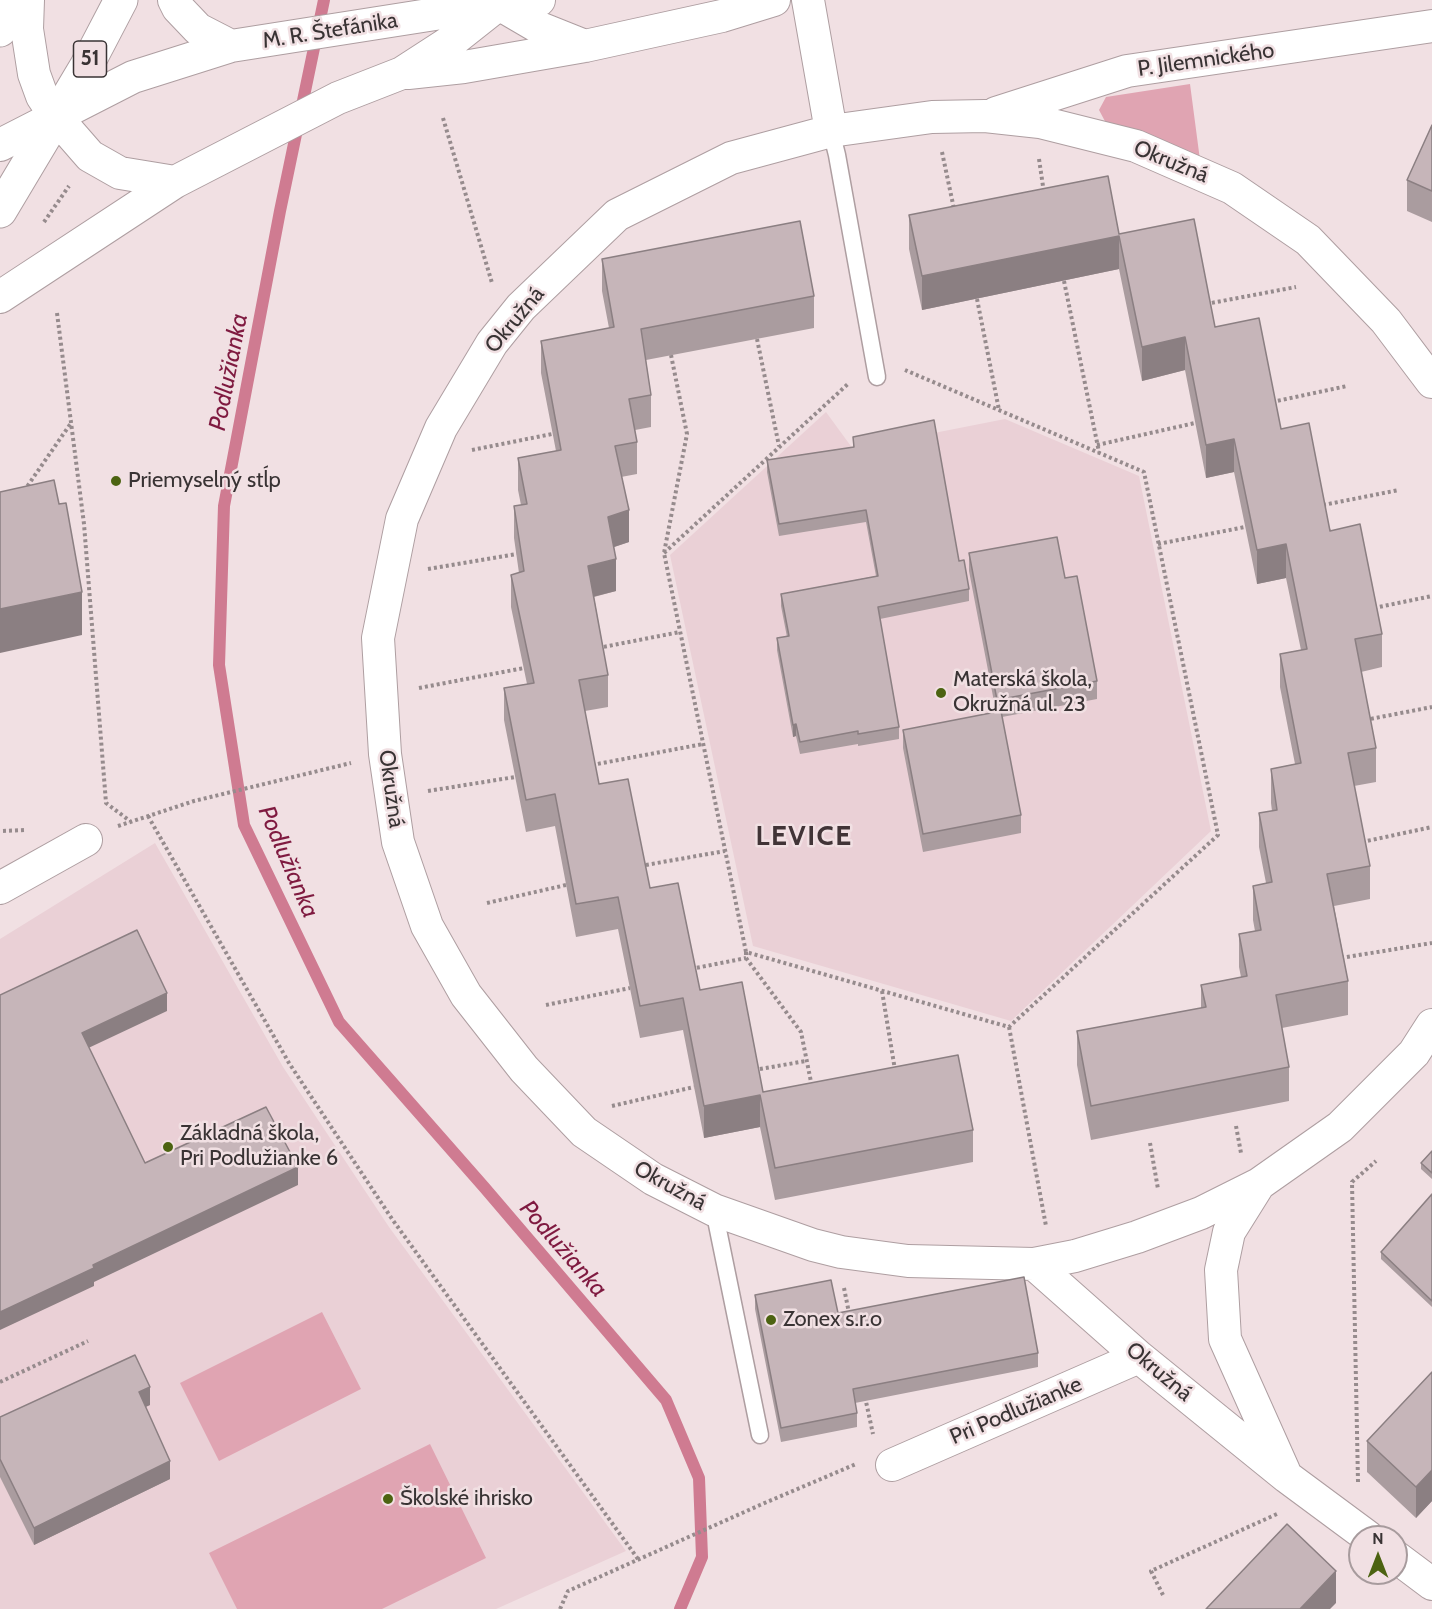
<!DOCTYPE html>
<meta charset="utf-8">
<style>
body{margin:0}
#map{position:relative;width:1432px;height:1609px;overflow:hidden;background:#f1e0e3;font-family:Cabin,sans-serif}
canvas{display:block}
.north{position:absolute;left:1348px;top:1525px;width:60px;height:60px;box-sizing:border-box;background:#f1e0e3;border:2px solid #a79b9d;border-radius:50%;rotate:0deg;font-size:16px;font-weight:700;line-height:24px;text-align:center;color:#393334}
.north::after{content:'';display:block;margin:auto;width:21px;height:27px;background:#4c6311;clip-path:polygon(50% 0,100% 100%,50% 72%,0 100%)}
</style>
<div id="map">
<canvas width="1432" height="1609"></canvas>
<div class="north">N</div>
</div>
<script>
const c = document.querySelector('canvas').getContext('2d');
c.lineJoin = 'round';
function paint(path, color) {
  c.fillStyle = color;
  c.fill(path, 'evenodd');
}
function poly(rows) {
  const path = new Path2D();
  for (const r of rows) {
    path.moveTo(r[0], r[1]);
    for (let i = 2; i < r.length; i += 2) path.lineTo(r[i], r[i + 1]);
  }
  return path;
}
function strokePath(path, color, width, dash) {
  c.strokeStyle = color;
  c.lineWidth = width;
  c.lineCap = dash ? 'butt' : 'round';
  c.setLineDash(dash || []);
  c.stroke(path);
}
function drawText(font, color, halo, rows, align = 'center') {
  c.font = font + ' Cabin,sans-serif';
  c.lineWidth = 5;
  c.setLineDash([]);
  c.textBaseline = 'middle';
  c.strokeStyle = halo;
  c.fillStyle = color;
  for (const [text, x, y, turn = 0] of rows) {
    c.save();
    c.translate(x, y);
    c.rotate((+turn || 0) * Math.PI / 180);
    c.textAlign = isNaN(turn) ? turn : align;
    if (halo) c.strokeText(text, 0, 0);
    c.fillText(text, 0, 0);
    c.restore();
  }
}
paint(poly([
 [826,412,853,449,1005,419,1139,476,1211,831,1011,1021,753,946,670,555],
 [155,843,283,1067,389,1227,626,1551,496,1609,0,1609,0,939]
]), '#ead0d6');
paint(poly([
 [1190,84,1200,160,1107,125,1099,110,1106,97],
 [322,1312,361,1389,219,1461,180,1383],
 [430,1444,486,1558,382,1609,237,1609,209,1553]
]), '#e0a4b2');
strokePath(poly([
 [324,0,280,211,224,506,219,665,244,825,339,1022,484,1187,666,1400,699,1478,702,1557,680,1609]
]), '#cf7b91', 12);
const lane = poly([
 [831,131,837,155,877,377],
 [714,1210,760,1435]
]);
const street = poly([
 [28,0,27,29,34,74,42,96,56,117,90,156,120,173,175,182],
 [174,0,178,8,198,29,231,46],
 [808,0,831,131],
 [499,4,540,28,585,46],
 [408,73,464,67,585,46,722,16,774,0],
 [996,113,1127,71,1432,26],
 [0,145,133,77,231,46,499,4,539,0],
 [0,297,175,182,338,98,402,73,456,38,499,4],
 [1432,382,1386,321,1308,240,1232,188,1136,146,1040,122,985,116,932,117,831,131,731,158,617,215,521,307,492,343,441,428,402,519,378,638,385,754,398,842,427,926,466,995,524,1069,584,1132,653,1179,714,1210,813,1245,841,1252,908,1261,1034,1264,1075,1256,1137,1237,1201,1213,1259,1184,1340,1127,1414,1053,1432,1025],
 [0,888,86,840],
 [1259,1184,1229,1232,1221,1270,1225,1339,1284,1471],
 [1034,1264,1139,1357,1287,1477,1368,1537],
 [892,1465,1139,1357],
 [1396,1557,1432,1584]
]);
const primary = poly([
 [0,30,15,0],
 [0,211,86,67,121,0]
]);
strokePath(lane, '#ae9ea1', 19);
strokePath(street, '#ae9ea1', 34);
strokePath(primary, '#ae9ea1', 35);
strokePath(poly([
 [443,118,492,283],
 [942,152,954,209],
 [1039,159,1044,193],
 [44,222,69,186],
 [1064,281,1099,452],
 [977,299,999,410],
 [1206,304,1296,287],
 [57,313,84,524,106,803,130,821],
 [757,339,779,446],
 [671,355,687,434,664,553,746,952,1009,1027,1218,835,1144,472,905,370],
 [1272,402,1347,386],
 [1097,445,1195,423],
 [472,450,552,434],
 [24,491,71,423],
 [1323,505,1399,490],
 [1158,544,1245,527],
 [664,553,849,383],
 [428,569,517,554],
 [1374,608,1432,596],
 [598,648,680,632],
 [419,688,524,668],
 [1365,720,1432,707],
 [592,765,703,744],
 [428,791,515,777],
 [148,816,289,1063,392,1219,638,1559],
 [118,826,194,801,351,763],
 [3,831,24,830],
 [1362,842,1432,827],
 [640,866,725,851],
 [487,903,566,885],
 [746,952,746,958,801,1032,812,1087],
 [1341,958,1432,943],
 [691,969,746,958],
 [882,991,895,1070],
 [546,1005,630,988],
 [1009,1027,1046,1226],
 [754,1070,806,1061],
 [612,1106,694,1087],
 [1236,1126,1241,1153],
 [1150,1143,1158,1189],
 [844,1288,849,1313],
 [0,1382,88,1341],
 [865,1397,873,1434],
 [1358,1482,1352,1182,1376,1161],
 [1163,1595,1151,1571,1277,1514],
 [560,1609,568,1591,760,1505,856,1464]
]), '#968b8d', 4, [3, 3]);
strokePath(lane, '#fff', 16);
strokePath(street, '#fff', 32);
strokePath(primary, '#fff', 33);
paint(poly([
 [1432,125,1432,222,1407,211,1407,180],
 [909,215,1119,234,1215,327,1281,429,1382,634,1382,667,1361,672,1376,748,1376,782,1354,786,1370,866,1370,899,1334,906,1348,981,1348,1015,1282,1028,1289,1067,1289,1101,1091,1140,1077,1065,1077,1031,1201,1008,1201,985,1241,977,1239,967,1239,934,1255,931,1253,920,1253,886,1266,883,1259,847,1259,813,1272,811,1271,803,1271,769,1295,764,1280,687,1280,654,1301,650,1286,578,1257,584,1234,472,1206,478,1185,370,1142,381,1119,269,922,310,909,249],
 [602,259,814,296,814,328,646,360,651,395,651,427,635,430,637,442,637,474,621,477,629,542,614,547,616,591,594,597,608,675,608,707,585,711,599,784,700,990,763,1092,973,1130,973,1162,775,1200,760,1127,704,1138,683,1030,640,1038,618,929,576,937,555,826,526,832,504,720,504,688,527,684,511,607,511,575,519,573,514,538,514,506,521,505,518,490,518,458,556,451,541,373,541,341,609,328,602,291],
 [853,437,959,561,969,589,969,601,880,619,899,727,899,739,858,746,858,744,800,754,796,736,793,737,777,650,777,638,787,637,781,606,781,594,876,576,866,522,779,536,767,472,767,460,853,447],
 [969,553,1065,578,1097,681,1097,699,1002,717,1021,815,1021,833,923,852,903,748,903,730,996,712,969,571],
 [1432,1151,1432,1179,1421,1169,1421,1163],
 [1432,1194,1432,1307,1381,1259,1381,1252],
 [755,1295,838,1313,1038,1353,1038,1367,855,1403,857,1413,857,1427,781,1442,755,1309],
 [1432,1372,1432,1501,1416,1518,1367,1472,1367,1441],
 [150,1405,145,1407,170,1479,34,1545,0,1477,0,1417]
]), '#aa9c9f');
paint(poly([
 [1119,236,1119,269,922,310,922,276],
 [1185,337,1185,370,1142,381,1142,347],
 [1234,439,1234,472,1206,478,1206,445],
 [629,510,629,542,608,549,608,517],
 [1286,544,1286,578,1257,584,1257,550],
 [616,559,616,591,588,598,588,566],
 [82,592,82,635,0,653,0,609],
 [796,724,796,736,793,737,793,725],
 [167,993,167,1011,82,1051,82,1033],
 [760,1095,760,1127,704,1138,704,1106],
 [298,1167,298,1185,94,1282,94,1286,0,1330,0,1312,93,1265],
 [150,1387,150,1405,139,1410,139,1392],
 [170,1461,170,1479,34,1545,34,1528],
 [1432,1470,1432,1501,1416,1518,1416,1487],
 [1336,1571,1336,1603,1330,1609,1300,1609]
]), '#8b7f82');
const building = poly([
 [1432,125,1432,191,1407,180,1432,125],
 [1108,176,1119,234,1194,219,1215,327,1259,318,1281,429,1309,423,1330,531,1360,524,1382,634,1355,639,1376,748,1348,753,1370,866,1327,874,1348,981,1276,995,1289,1067,1091,1106,1077,1031,1206,1007,1201,985,1247,976,1239,934,1261,930,1253,886,1272,882,1259,813,1277,810,1271,769,1301,763,1280,654,1307,649,1286,544,1257,550,1234,439,1206,445,1185,337,1142,347,1119,236,922,276,909,215,1108,176],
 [800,221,814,296,641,329,651,395,629,399,637,442,615,446,629,510,608,517,616,559,588,566,608,675,579,680,599,784,628,779,650,888,678,883,700,990,742,982,763,1092,958,1055,973,1130,775,1168,760,1095,704,1106,683,998,640,1006,618,897,576,904,555,794,526,800,504,688,534,683,511,575,524,571,514,506,527,504,518,458,561,450,541,341,614,327,602,259,800,221],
 [934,420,959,561,964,560,969,589,878,607,899,727,858,734,858,731,800,742,796,724,793,725,777,638,789,636,781,594,878,576,866,510,779,524,767,460,854,447,853,437,934,420],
 [54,480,59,504,66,503,82,592,0,609,0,492,54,480],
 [1057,537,1065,578,1077,576,1097,681,997,700,969,553,1057,537],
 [1001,711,1021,815,923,834,903,730,1001,711],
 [137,930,167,993,82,1033,145,1163,266,1107,298,1167,93,1265,94,1268,0,1312,0,995,137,930],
 [1432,1151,1432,1173,1421,1163,1432,1151],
 [1432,1194,1432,1301,1381,1252,1432,1194],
 [1024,1277,1038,1353,853,1389,857,1413,781,1428,755,1295,831,1280,838,1313,1024,1277],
 [135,1355,150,1387,139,1392,170,1461,34,1528,0,1459,0,1417,135,1355],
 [1432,1372,1432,1470,1416,1487,1367,1441,1432,1372],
 [1287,1524,1336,1571,1300,1609,1206,1609,1287,1524]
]);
paint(building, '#c6b5b9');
strokePath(building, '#8b7f82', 1.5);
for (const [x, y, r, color] of [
 [116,481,6,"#4c6311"],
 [941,693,6,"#4c6311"],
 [168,1147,6,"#4c6311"],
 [771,1320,6,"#4c6311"],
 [388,1499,6,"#4c6311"]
]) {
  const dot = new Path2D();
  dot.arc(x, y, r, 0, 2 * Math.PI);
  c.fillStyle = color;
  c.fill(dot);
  strokePath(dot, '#f1e0e3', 2);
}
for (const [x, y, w] of [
 [90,59,33]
]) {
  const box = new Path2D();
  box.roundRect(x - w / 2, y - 18, w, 36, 4.5);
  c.fillStyle = '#f1e0e3';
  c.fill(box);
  strokePath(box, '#393334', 1.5);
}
drawText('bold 21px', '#393334', null, [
 ["51",90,59]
]);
drawText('22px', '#393334', '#f1e0e3', [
 ["M. R. Štefánika",330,31,-9],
 ["P. Jilemnického",1206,60,-8],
 ["Okružná",1171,162,22],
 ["Okružná",515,320,-50],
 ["Okružná",391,789,82],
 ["Okružná",670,1186,29],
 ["Okružná",1159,1372,40],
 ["Pri Podlužianke",1016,1411,-23]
]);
drawText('22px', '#393334', '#f1e0e3', [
 ["Priemyselný stĺp",128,481],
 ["Materská škola,",953,680],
 ["Okružná ul. 23",953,705],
 ["Základná škola,",180,1134],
 ["Pri Podlužianke 6",180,1159],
 ["Zonex s.r.o",783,1320],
 ["Školské ihrisko",400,1499]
], 'left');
drawText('italic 24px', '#7f1a40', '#f1e0e3', [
 ["Podlužianka",229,372,-79],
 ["Podlužianka",288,862,67],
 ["Podlužianka",563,1249,49]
]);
c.letterSpacing = '1.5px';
drawText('bold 28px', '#413437', '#f1e0e3', [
 ["LEVICE",804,837]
]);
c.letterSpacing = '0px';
</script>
